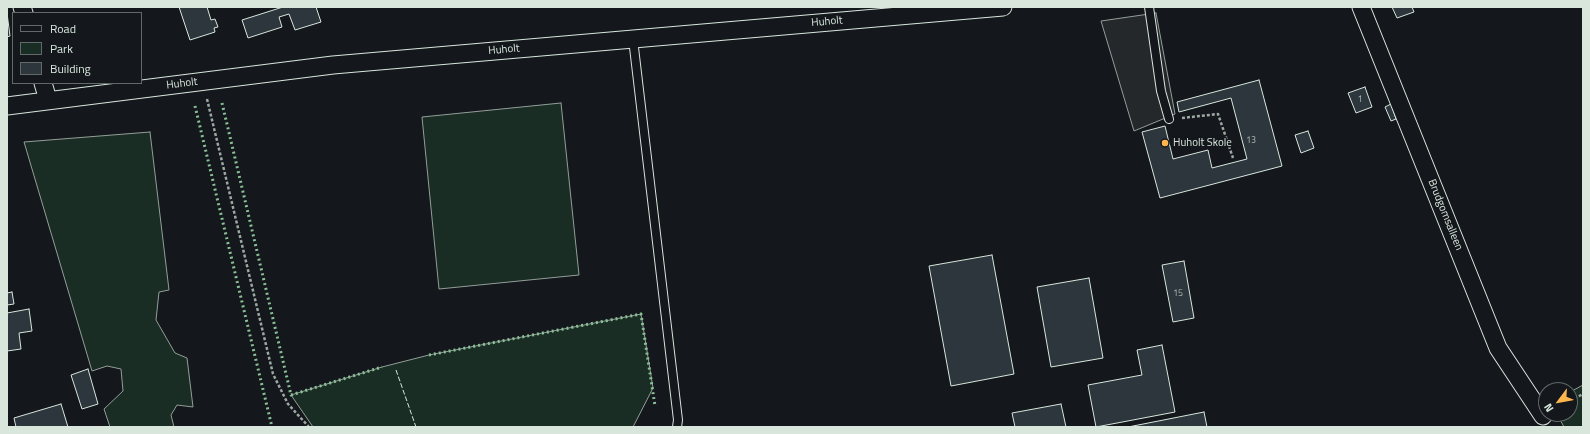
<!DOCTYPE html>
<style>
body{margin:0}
#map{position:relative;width:1590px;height:434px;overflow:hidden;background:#14181c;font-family:"Titillium Web",sans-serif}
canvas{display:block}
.frame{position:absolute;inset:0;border:8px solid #d8e6dc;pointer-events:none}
.legend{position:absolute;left:12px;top:12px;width:130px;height:72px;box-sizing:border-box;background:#14181c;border:1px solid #626a69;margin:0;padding:5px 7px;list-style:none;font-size:12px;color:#d8e6dc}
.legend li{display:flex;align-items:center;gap:8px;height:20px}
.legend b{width:20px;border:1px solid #626a69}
.north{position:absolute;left:1538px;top:382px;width:40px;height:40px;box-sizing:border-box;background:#14181c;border:1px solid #626a69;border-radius:50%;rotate:238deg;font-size:11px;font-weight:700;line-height:16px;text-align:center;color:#d8e6dc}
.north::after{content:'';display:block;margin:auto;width:14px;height:18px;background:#ffb74d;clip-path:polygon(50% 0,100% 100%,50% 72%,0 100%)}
</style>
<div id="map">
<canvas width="1590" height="434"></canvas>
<div class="frame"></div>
<ul class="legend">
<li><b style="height:5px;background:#14181c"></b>Road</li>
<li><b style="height:11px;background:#1a2d24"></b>Park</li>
<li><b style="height:11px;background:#2c363c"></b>Building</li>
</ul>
<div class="north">N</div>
</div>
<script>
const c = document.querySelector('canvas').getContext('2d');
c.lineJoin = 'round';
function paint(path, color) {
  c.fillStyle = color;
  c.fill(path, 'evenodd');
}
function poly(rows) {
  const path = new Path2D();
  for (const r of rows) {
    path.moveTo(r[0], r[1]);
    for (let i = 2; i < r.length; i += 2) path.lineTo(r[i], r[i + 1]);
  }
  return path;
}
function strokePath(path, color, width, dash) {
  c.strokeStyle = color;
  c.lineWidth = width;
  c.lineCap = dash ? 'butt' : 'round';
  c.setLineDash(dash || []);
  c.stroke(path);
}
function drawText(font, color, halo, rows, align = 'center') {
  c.font = font + ' "Titillium Web",sans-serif';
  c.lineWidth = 3;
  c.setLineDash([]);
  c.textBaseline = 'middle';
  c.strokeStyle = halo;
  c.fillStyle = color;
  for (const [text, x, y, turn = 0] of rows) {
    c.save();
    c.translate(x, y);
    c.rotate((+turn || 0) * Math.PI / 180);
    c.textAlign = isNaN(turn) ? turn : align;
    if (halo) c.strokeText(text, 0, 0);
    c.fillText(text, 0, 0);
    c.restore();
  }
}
const green = poly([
 [561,103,579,275,439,289,422,117,561,103],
 [150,132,169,290,159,292,156,320,175,353,187,358,193,407,177,405,171,415,174,427,110,427,104,409,123,391,121,369,107,366,92,371,24,142,150,132],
 [641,314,653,388,633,427,313,427,291,395,382,367,429,355,641,314],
 [1583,385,1583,427,1564,427,1557,414,1570,414,1570,392,1583,385]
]);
paint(green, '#1a2d24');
strokePath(green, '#939e99', 1);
const parking = poly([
 [1156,13,1175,114,1134,131,1101,21,1156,13]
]);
paint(parking, '#24282b');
strokePath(parking, '#939e99', 1);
const building = poly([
 [179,7,207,7,211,20,215,19,218,27,214,28,215,32,190,40,179,7],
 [283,7,316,7,321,22,295,30,289,14,279,17,282,27,248,38,242,20,283,7],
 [1392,7,1412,7,1414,12,1397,18,1392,7],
 [7,13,10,36,7,37,7,13],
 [1259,80,1282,166,1160,198,1142,132,1165,126,1173,159,1208,150,1212,168,1247,159,1231,98,1179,112,1177,102,1259,80],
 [1365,87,1372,107,1356,113,1348,93,1365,87],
 [1391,104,1396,119,1391,121,1385,107,1391,104],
 [1308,131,1314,148,1301,153,1295,135,1308,131],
 [992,255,1014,374,951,386,929,266,992,255],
 [1184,261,1194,318,1173,322,1162,265,1184,261],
 [1089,278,1103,358,1051,367,1037,287,1089,278],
 [12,292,14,304,7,305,7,293,12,292],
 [29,309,32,331,19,333,21,349,7,351,7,313,29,309],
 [1162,345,1175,412,1096,427,1088,385,1142,375,1137,350,1162,345],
 [88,369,98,404,82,409,71,375,88,369],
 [61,404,68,427,16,427,14,418,61,404],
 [1061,404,1066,427,1015,427,1012,413,1061,404],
 [1204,412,1207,427,1128,427,1204,412]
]);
paint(building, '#2c363c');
strokePath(building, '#d8e6dc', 1);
const service = poly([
 [1149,7,1161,91,1169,119],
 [633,39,678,420,677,427]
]);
const minor = poly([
 [22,7,24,13],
 [1361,7,1498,348,1543,416],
 [43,83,48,100],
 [7,106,333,65,1003,7]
]);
strokePath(service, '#d8e6dc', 10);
strokePath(minor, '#d8e6dc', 19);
strokePath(poly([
 [207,99,273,374,288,404,309,427],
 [1182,118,1218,114,1233,158],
 [1570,401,1583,394]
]), '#9da8a2', 2.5, [3, 2]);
strokePath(service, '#14181c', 8);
strokePath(minor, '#14181c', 17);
strokePath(poly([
 [222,103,291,395,382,367],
 [195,106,272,427],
 [429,355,641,314,655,406]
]), '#8ac095', 3, [2, 3]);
strokePath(poly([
 [396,370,416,427]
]), '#d8e6dc', 1, [5, 2]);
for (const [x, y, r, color] of [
 [1165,143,4,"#ffb74d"]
]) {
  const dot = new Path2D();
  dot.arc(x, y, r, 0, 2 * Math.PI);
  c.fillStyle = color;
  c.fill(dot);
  strokePath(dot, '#14181c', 1.5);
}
drawText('9px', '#adbab4', null, [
 ["1",1360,100],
 ["13",1251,141],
 ["15",1178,294]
]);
drawText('11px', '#d8e6dc', '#14181c', [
 ["Huholt",827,22,-5],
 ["Huholt",504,50,-5],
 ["Huholt",182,84,-7],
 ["Brudgomsalleen",1445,215,68]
]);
drawText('11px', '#d8e6dc', '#14181c', [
 ["Huholt Skole",1173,143]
], 'left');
</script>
